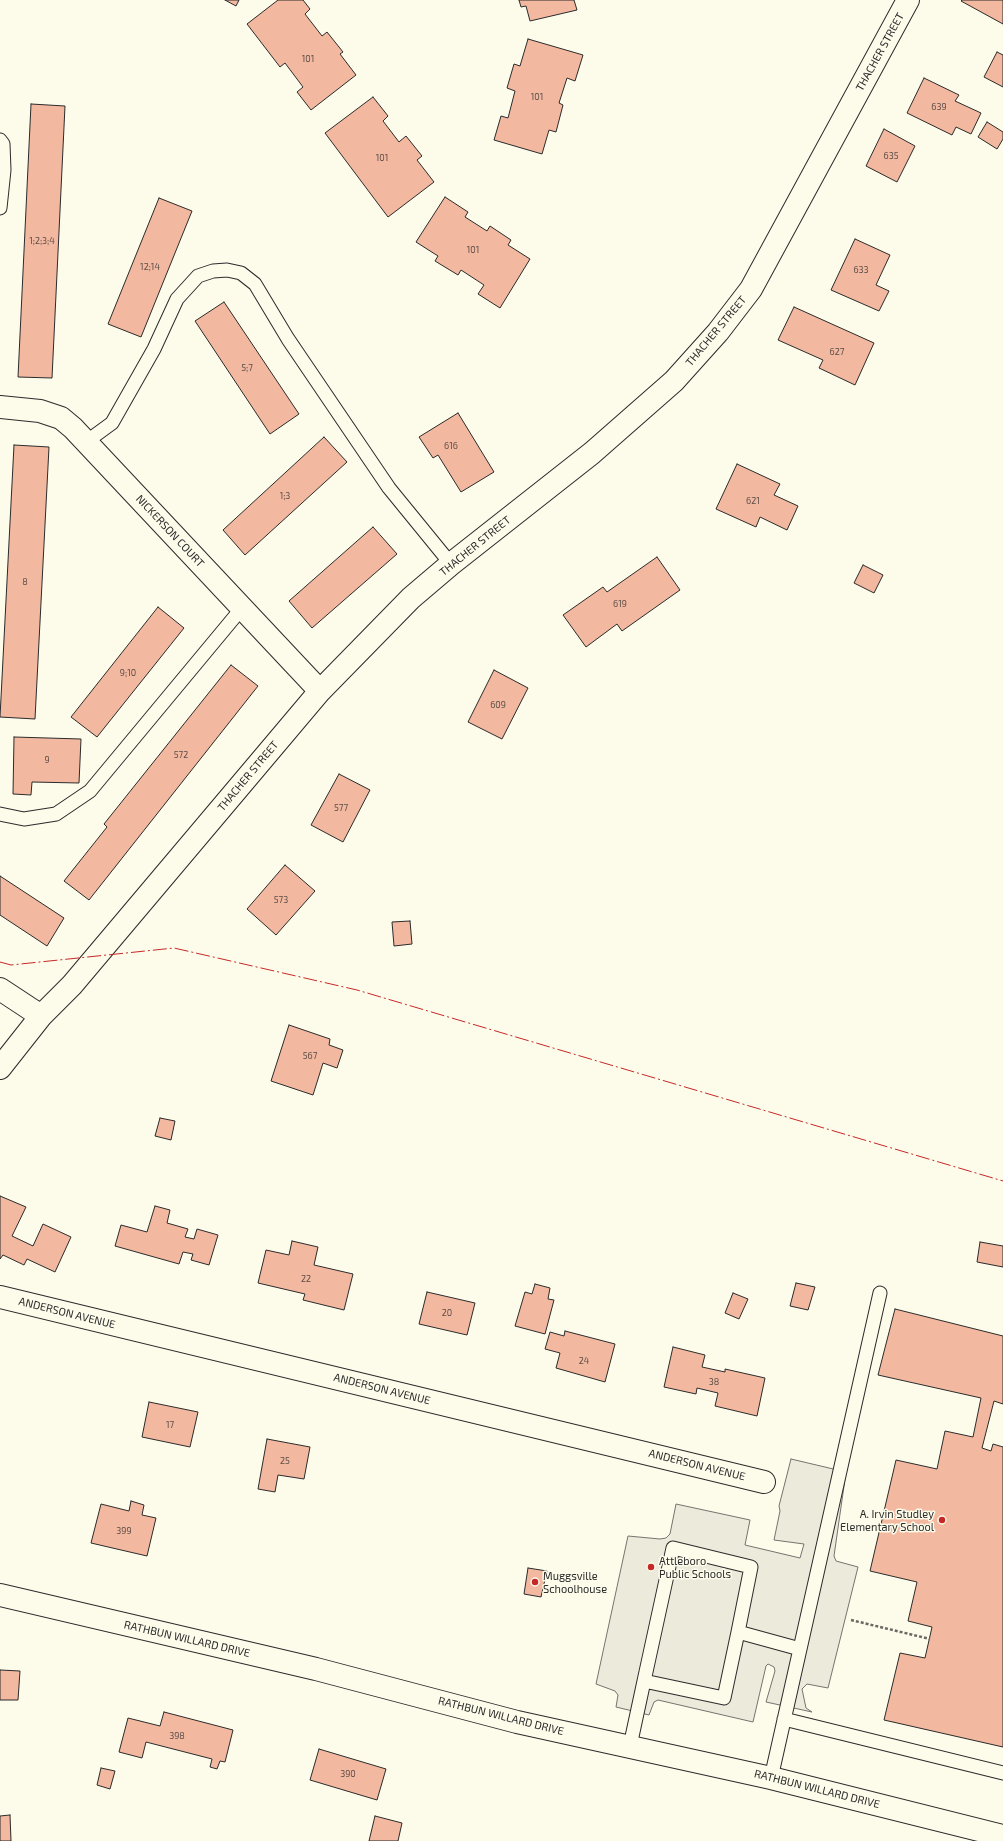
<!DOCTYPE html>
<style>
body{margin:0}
canvas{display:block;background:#fdfbea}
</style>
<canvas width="1003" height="1841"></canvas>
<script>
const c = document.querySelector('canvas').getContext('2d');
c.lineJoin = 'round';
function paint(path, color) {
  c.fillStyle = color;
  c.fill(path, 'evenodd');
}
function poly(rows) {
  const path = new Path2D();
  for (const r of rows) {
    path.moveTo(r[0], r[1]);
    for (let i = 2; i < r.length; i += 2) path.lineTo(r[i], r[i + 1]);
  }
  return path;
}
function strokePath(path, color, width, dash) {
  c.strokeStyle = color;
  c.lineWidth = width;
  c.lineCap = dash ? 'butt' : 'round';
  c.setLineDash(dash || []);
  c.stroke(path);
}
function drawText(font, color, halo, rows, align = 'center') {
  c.font = font + ' "Exo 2",sans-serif';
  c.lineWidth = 3;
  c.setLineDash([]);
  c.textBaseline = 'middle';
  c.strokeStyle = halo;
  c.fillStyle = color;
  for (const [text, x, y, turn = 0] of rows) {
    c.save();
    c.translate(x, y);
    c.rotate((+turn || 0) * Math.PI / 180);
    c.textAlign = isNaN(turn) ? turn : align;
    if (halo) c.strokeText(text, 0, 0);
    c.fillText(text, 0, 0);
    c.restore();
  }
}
const parking = poly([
 [791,1459,846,1472,834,1556,836,1561,858,1567,828,1688,807,1684,802,1689,806,1708,812,1712,766,1702,775,1671,774,1667,768,1664,766,1666,753,1722,658,1700,654,1702,649,1715,616,1707,618,1695,615,1691,596,1684,628,1536,660,1539,666,1538,670,1534,676,1504,750,1520,745,1545,800,1558,804,1544,774,1540,780,1511,779,1506,791,1459]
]);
paint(parking, '#eceadb');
strokePath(parking, '#74746e', 1);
const building = poly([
 [225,0,239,0,236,6,225,0],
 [278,0,303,0,310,9,305,14,322,36,327,32,343,52,340,54,356,75,311,110,297,92,303,87,285,63,280,67,247,24,278,0],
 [519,0,574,0,577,10,530,21,526,6,521,7,519,0],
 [962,0,1003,0,1003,24,961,1,962,0],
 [528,39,583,55,575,81,567,78,559,103,563,105,556,132,549,130,542,154,494,140,501,116,508,118,515,91,507,88,514,64,520,66,528,39],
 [997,52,1003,55,1003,87,984,77,997,52],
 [924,78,959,95,955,101,981,113,971,134,956,127,952,135,907,113,924,78],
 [373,97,388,116,383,121,399,142,406,136,422,156,417,160,434,182,388,217,325,133,373,97],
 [31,104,65,106,52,378,18,377,31,104],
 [987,122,1003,132,1003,139,997,149,978,137,987,122],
 [884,129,915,146,897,182,866,166,884,129],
 [445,197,468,212,465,217,487,231,490,226,511,240,508,245,530,259,500,308,478,294,484,285,461,270,458,275,435,261,438,256,416,242,445,197],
 [159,198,192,211,141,337,108,324,159,198],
 [855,239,890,255,876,285,889,291,879,311,831,290,855,239],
 [224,302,299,414,270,434,195,321,224,302],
 [794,307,874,343,855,385,819,368,823,360,778,340,794,307],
 [458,413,494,472,461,492,438,455,433,458,419,437,458,413],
 [324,437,347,462,245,555,223,530,324,437],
 [14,445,49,447,35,719,0,717,14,445],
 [737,464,780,484,774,495,798,506,787,530,760,517,756,527,716,509,737,464],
 [373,527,397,554,312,628,289,601,373,527],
 [657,557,680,590,622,631,617,624,586,647,563,615,603,587,607,592,657,557],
 [863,565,883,575,874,593,854,583,863,565],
 [158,607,184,628,97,737,71,717,158,607],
 [231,665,258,686,89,900,64,881,107,827,104,824,231,665],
 [494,670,528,688,502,739,468,722,494,670],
 [14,737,81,739,79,783,32,782,31,795,13,794,14,737],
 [339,774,370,790,343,842,311,825,339,774],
 [285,865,315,891,276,935,247,909,285,865],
 [0,876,64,918,47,946,0,915,0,876],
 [410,921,412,944,394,946,392,922,410,921],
 [289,1025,330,1039,329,1045,343,1050,337,1068,323,1063,313,1095,271,1081,289,1025],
 [160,1118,175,1121,171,1140,155,1136,160,1118],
 [0,1196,26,1207,12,1236,33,1246,43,1224,71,1237,55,1272,27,1259,24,1265,3,1255,0,1259,0,1196],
 [155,1206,170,1210,167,1223,188,1229,185,1237,194,1239,197,1229,218,1235,209,1265,191,1260,193,1254,183,1252,179,1264,115,1246,121,1225,147,1232,155,1206],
 [292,1241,318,1247,314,1265,353,1274,344,1310,303,1300,305,1294,258,1283,266,1250,289,1255,292,1241],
 [980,1242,1003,1246,1003,1267,977,1262,980,1242],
 [796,1283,815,1287,808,1310,790,1306,796,1283],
 [535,1284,550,1288,548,1299,554,1300,545,1334,515,1326,525,1292,532,1294,535,1284],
 [427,1292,475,1303,467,1335,419,1324,427,1292],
 [733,1293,748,1299,739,1319,725,1313,733,1293],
 [895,1309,1003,1336,1003,1404,994,1401,982,1448,991,1451,993,1444,1003,1447,1003,1747,884,1720,900,1653,925,1658,932,1627,908,1621,917,1582,870,1571,896,1460,937,1469,945,1431,973,1437,981,1398,878,1375,895,1309],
 [565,1331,615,1344,605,1382,556,1368,560,1353,545,1349,550,1332,564,1336,565,1331],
 [673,1347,705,1355,702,1367,725,1372,725,1369,765,1378,757,1416,715,1406,718,1393,697,1388,696,1394,664,1387,673,1347],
 [149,1402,198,1412,190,1447,142,1437,149,1402],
 [267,1439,310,1447,304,1479,278,1475,275,1492,258,1489,267,1439],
 [131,1501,144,1505,142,1515,156,1518,147,1556,91,1543,101,1504,129,1511,131,1501],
 [528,1568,547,1571,541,1597,524,1594,528,1568],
 [0,1670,20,1671,18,1700,0,1700,0,1670],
 [164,1712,233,1730,225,1762,220,1761,217,1769,210,1767,212,1759,146,1742,142,1758,119,1752,128,1718,160,1726,164,1712],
 [319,1749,386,1769,377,1800,310,1780,319,1749],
 [101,1768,115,1771,110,1789,97,1785,101,1768],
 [10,1815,11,1841,0,1841,0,1816,10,1815],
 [375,1816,402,1823,398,1841,369,1841,375,1816]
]);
paint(building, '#f2b8a0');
strokePath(building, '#2b2b2b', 1);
const service = poly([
 [0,140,3,144,4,170,0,208],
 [86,442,112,423,154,349,177,299,198,276,213,271,227,270,241,273,255,284,288,339,389,488,451,564],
 [0,814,24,819,56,814,90,791,242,608],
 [738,1632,751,1567,673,1548,644,1681,724,1698,738,1632,800,1649],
 [784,1719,1003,1773],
 [630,1746,644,1681],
 [771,1778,880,1293]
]);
const minor = poly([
 [0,407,40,411,61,418,73,428,320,691],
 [0,989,41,1016],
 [0,1068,41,1016,72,985,320,691,411,598,451,564,592,453,674,381,718,332,751,289,908,0],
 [0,1297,764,1482],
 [0,1595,316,1669,517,1722,771,1778,1003,1836]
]);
strokePath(service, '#2b2b2b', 15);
strokePath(minor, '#2b2b2b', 24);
strokePath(poly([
 [851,1620,930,1639]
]), '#6a6964', 2.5, [3, 2]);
strokePath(service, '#fdfbea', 13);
strokePath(minor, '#fdfbea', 22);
strokePath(poly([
 [0,962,11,965,174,948,357,990,1003,1181]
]), '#c62828', 1, [14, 3, 2, 3]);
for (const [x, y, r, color] of [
 [942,1520,4,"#c62828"],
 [651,1567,4,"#c62828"],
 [535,1582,4,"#c62828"]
]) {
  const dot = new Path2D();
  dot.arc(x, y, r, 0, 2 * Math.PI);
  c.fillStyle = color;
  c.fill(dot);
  strokePath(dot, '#fdfbea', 1.5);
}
drawText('9px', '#5d4e48', null, [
 ["101",308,59],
 ["101",537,97],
 ["639",939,107],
 ["635",891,156],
 ["101",382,158],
 ["1;2;3;4",42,241],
 ["101",473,250],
 ["12;14",150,267],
 ["633",861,270],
 ["627",837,352],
 ["5;7",247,368],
 ["616",451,446],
 ["1;3",285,496],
 ["621",753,501],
 ["8",25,582],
 ["619",620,604],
 ["9;10",128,673],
 ["609",498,705],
 ["572",181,755],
 ["9",47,760],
 ["577",341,808],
 ["573",281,900],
 ["567",310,1056],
 ["22",306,1279],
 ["20",447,1313],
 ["24",584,1361],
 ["38",714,1382],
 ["17",170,1425],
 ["25",285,1461],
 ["399",124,1531],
 ["398",177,1736],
 ["390",348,1774]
]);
drawText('11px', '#2b2b2b', '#fdfbea', [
 ["THACHER STREET",880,52,-61],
 ["THACHER STREET",716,331,-50],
 ["NICKERSON COURT",170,531,47],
 ["THACHER STREET",475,546,-39],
 ["THACHER STREET",248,776,-50],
 ["ANDERSON AVENUE",67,1313,14],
 ["ANDERSON AVENUE",382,1389,14],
 ["ANDERSON AVENUE",697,1465,14],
 ["RATHBUN WILLARD DRIVE",187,1639,13],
 ["RATHBUN WILLARD DRIVE",501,1716,14],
 ["RATHBUN WILLARD DRIVE",817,1789,14]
]);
drawText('11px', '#2b2b2b', '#fdfbea', [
 ["A. Irvin Studley",934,1514,"right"],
 ["Elementary School",934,1527,"right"],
 ["Attleboro",659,1561],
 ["Public Schools",659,1574],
 ["Muggsville",543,1576],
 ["Schoolhouse",543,1589]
], 'left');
</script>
